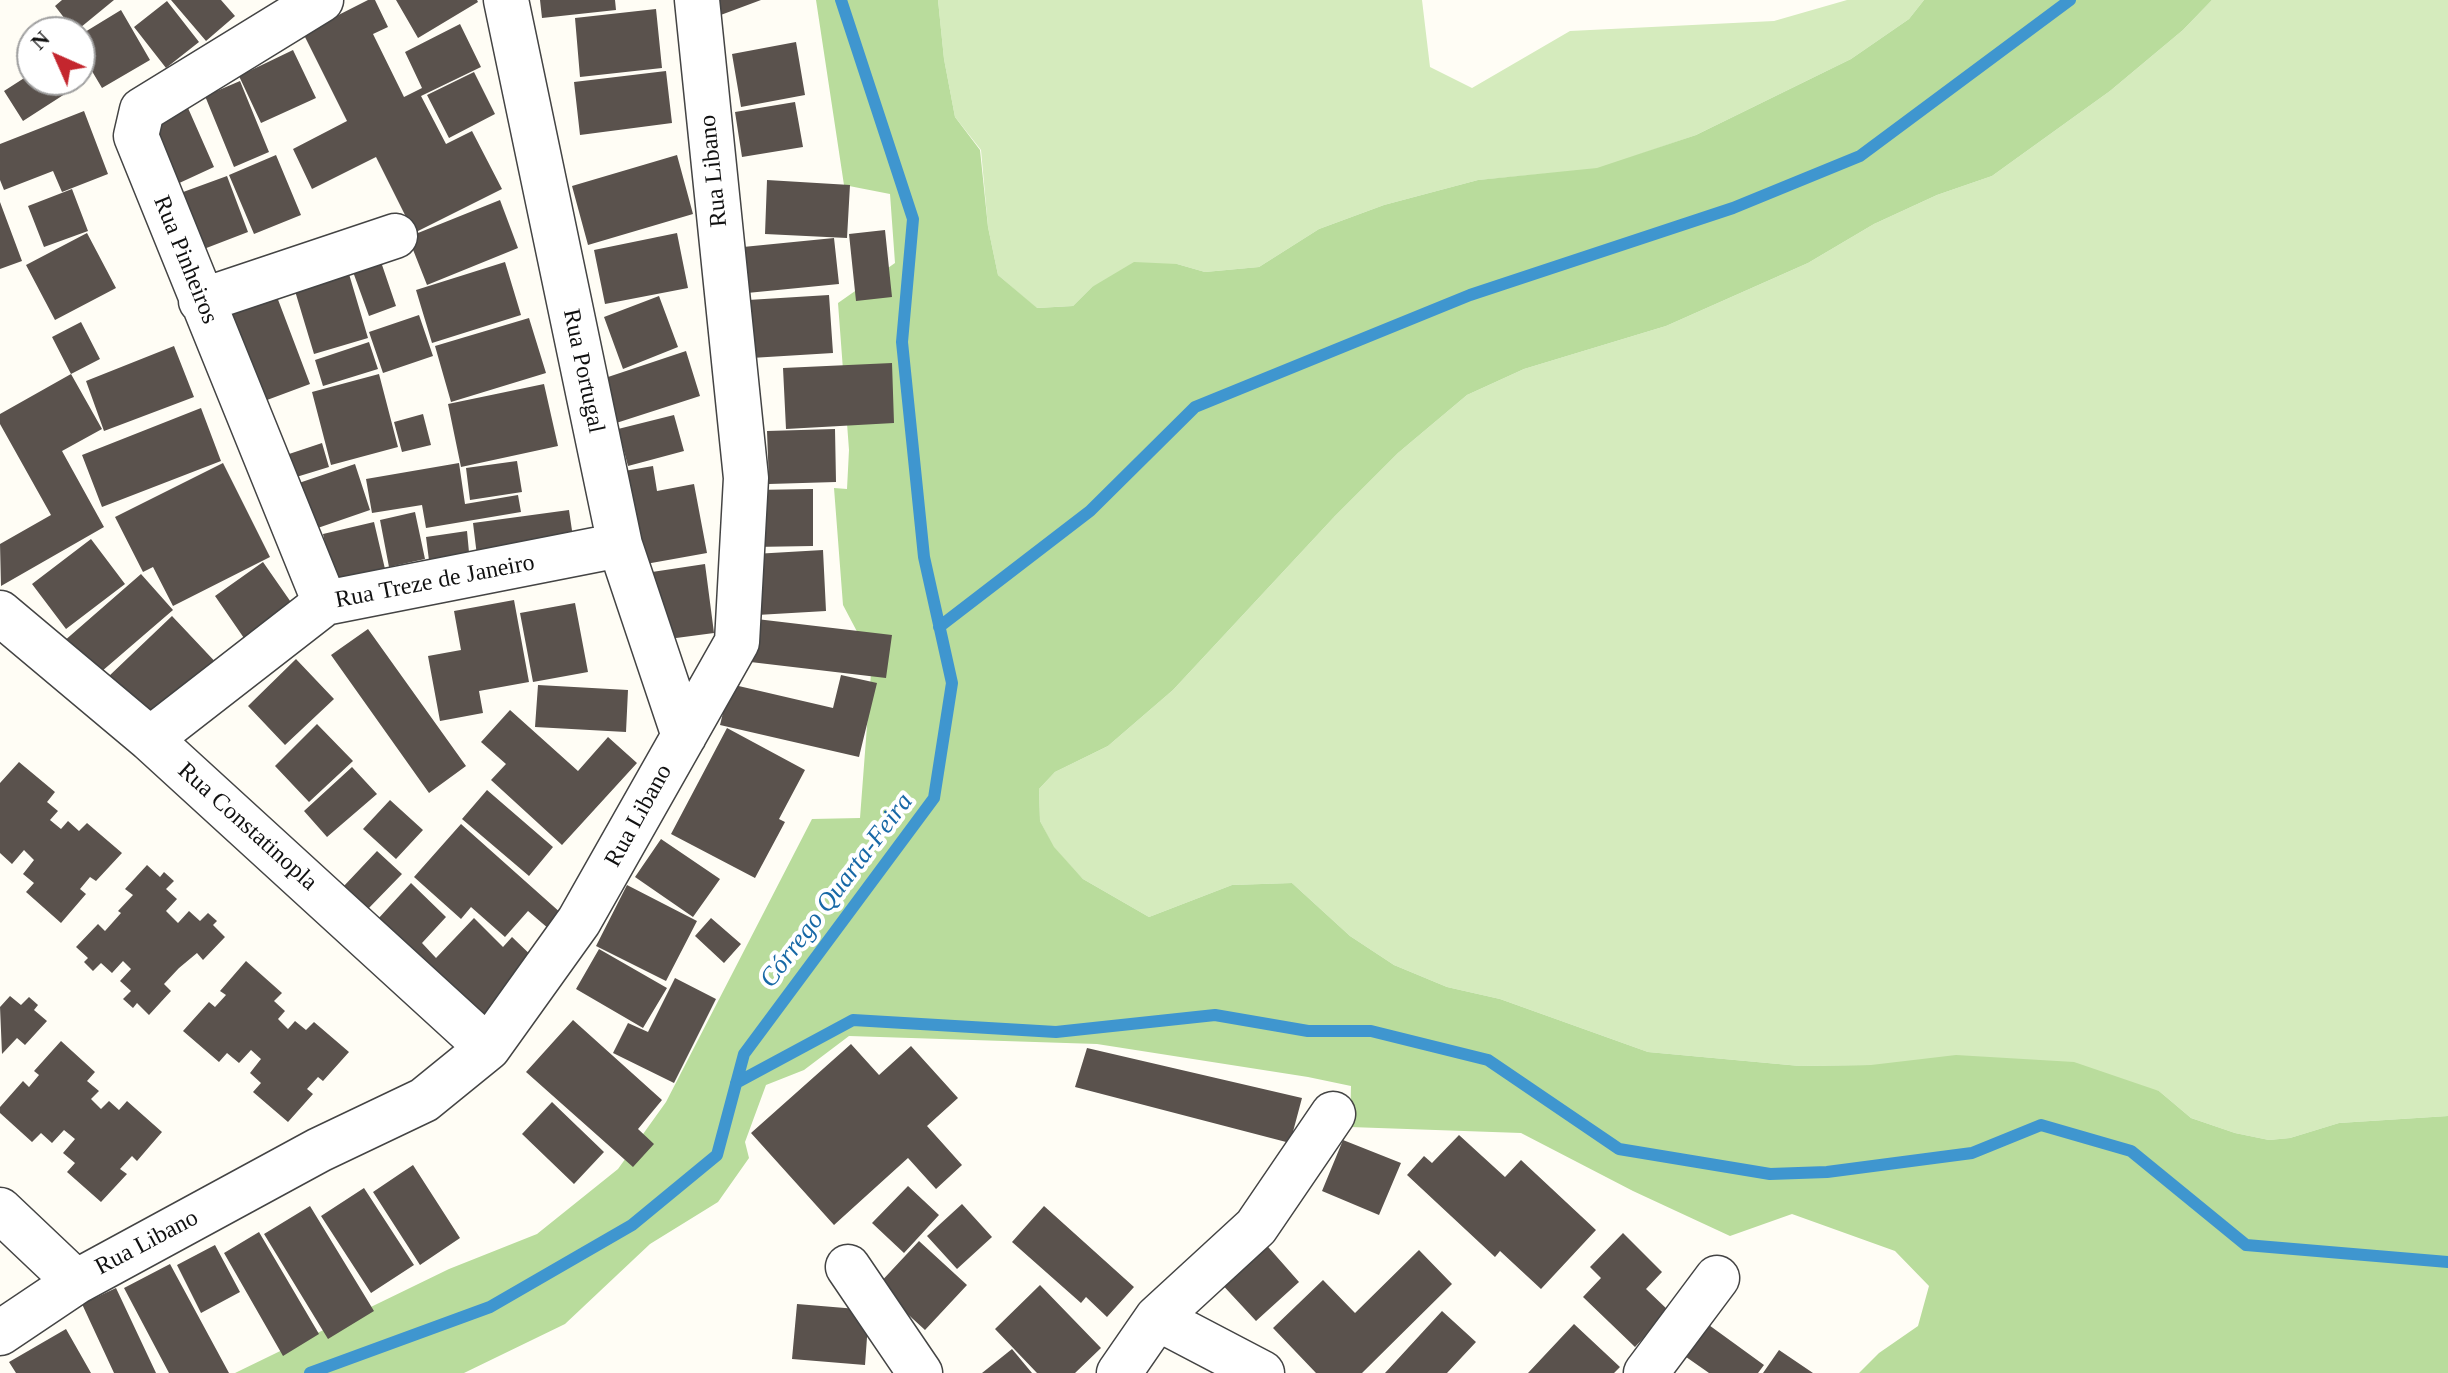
<!DOCTYPE html>
<meta charset="utf-8">
<style>
body{margin:0}
#map{position:relative;width:2448px;height:1373px;overflow:hidden;background:#fffdf5;font-family:"Times New Roman",serif}
canvas{display:block}
.north{position:absolute;left:16px;top:16px;width:80px;height:80px;box-sizing:border-box;background:#fff;border:2px solid #a0a0a0;border-radius:50%;rotate:315deg;font-size:22px;font-weight:700;line-height:32px;text-align:center;color:#111}
.north::after{content:'';display:block;margin:auto;width:28px;height:36px;background:#c4262e;clip-path:polygon(50% 0,100% 100%,50% 72%,0 100%)}
</style>
<div id="map">
<canvas width="2448" height="1373"></canvas>
<div class="north">N</div>
</div>
<script>
const c = document.querySelector('canvas').getContext('2d');
c.lineJoin = 'round';
function paint(path, color) {
  c.fillStyle = color;
  c.fill(path, 'evenodd');
}
function poly(rows) {
  const path = new Path2D();
  for (const r of rows) {
    path.moveTo(r[0], r[1]);
    for (let i = 2; i < r.length; i += 2) path.lineTo(r[i], r[i + 1]);
  }
  return path;
}
function strokePath(path, color, width, dash) {
  c.strokeStyle = color;
  c.lineWidth = width;
  c.lineCap = dash ? 'butt' : 'round';
  c.setLineDash(dash || []);
  c.stroke(path);
}
function drawText(font, color, halo, rows, align = 'center') {
  c.font = font + ' "Times New Roman",serif';
  c.lineWidth = 8;
  c.setLineDash([]);
  c.textBaseline = 'middle';
  c.strokeStyle = halo;
  c.fillStyle = color;
  for (const [text, x, y, turn = 0] of rows) {
    c.save();
    c.translate(x, y);
    c.rotate((+turn || 0) * Math.PI / 180);
    c.textAlign = isNaN(turn) ? turn : align;
    if (halo) c.strokeText(text, 0, 0);
    c.fillText(text, 0, 0);
    c.restore();
  }
}
paint(poly([
 [938,0,1422,0,1430,67,1472,88,1570,31,1774,21,1847,0,1924,0,1909,19,1851,59,1696,135,1597,169,1478,180,1384,205,1319,229,1259,267,1205,272,1177,264,1092,287,1073,306,1036,308,998,275,988,227,981,150,955,117,944,59],
 [2212,0,2448,0,2448,1116,2339,1123,2290,1138,2269,1140,2235,1133,2191,1118,2159,1091,1871,1065,1800,1066,1648,1052,1500,999,1447,987,1394,965,1350,936,1292,883,1232,885,1149,917,1083,879,1053,847,1040,821,1039,789,1055,772,1108,746,1173,690,1335,516,1398,453,1467,395,1524,369,1666,326,1808,263,1874,224,1937,195,1992,176,2110,91,2183,30]
]), '#d5ebbd');
paint(poly([
 [816,0,938,0,944,59,955,117,980,150,988,227,998,275,1037,308,1073,306,1092,287,1134,262,1177,264,1205,272,1259,267,1319,229,1384,205,1478,180,1597,168,1696,135,1851,59,1909,19,1924,0,2212,0,2183,30,2110,91,1992,176,1937,195,1874,224,1808,263,1666,326,1524,369,1467,395,1398,453,1335,516,1173,690,1108,746,1055,772,1039,789,1040,821,1054,847,1083,879,1149,917,1232,885,1292,883,1350,936,1394,965,1447,987,1500,999,1648,1052,1800,1066,1871,1065,1956,1055,2074,1062,2159,1091,2191,1118,2235,1133,2269,1140,2290,1138,2339,1123,2448,1116,2448,1373,1859,1373,1879,1353,1918,1326,1929,1286,1895,1251,1792,1214,1730,1236,1633,1191,1521,1133,1350,1127,1351,1086,1308,1077,1097,1044,849,1036,804,1070,766,1085,745,1142,749,1158,718,1202,650,1244,565,1324,464,1373,235,1373,449,1269,537,1234,618,1169,666,1102,812,819,860,818,872,660,843,605,834,488,847,489,849,450,838,303,895,263,890,194,844,185]
]), '#b9dc9c');
strokePath(poly([
 [939,627,1090,511,1195,407,1470,295,1733,208,1860,156,2070,0],
 [736,1083,853,1020,1056,1032,1215,1015,1308,1031,1371,1031,1488,1060,1619,1149,1770,1174,1827,1172,1972,1153,2041,1125,2131,1151,2246,1245,2448,1262],
 [310,1373,490,1307,632,1225,717,1155,744,1054,934,798,952,683,924,557,902,342,913,219,841,0]
]), '#3f96cf', 12);
paint(poly([
 [62,0,114,0,75,32,55,6],
 [171,0,221,0,235,16,206,41],
 [368,0,375,0,388,27,373,34,404,97,422,88,405,52,460,24,481,67,421,96,446,144,472,131,502,189,414,233,376,157,312,189,293,149,347,121,303,33],
 [396,0,477,0,478,2,418,38],
 [540,0,615,0,616,10,542,18],
 [712,0,761,0,718,16],
 [167,1,199,42,166,68,134,27],
 [656,9,662,68,580,77,575,18],
 [121,10,150,60,102,88,80,51,80,35],
 [796,42,805,95,741,107,732,54],
 [293,50,316,98,261,123,239,76],
 [666,71,672,123,580,135,574,82],
 [474,72,495,114,449,138,427,95],
 [32,73,32,80,60,80,68,92,23,121,4,91],
 [240,81,269,152,234,167,205,96],
 [795,102,803,147,742,157,735,112],
 [188,108,214,167,175,185,149,126],
 [84,111,108,174,62,192,53,171,4,190,0,180,0,144],
 [276,155,301,215,254,234,229,175],
 [677,155,693,214,588,245,572,186],
 [227,176,248,232,196,252,175,195],
 [767,180,850,185,847,238,765,234],
 [72,189,88,231,44,247,28,206],
 [500,200,518,248,427,285,408,237],
 [0,202,22,261,0,269],
 [885,230,892,297,856,301,849,234],
 [87,233,116,288,55,320,26,265],
 [677,233,688,288,605,304,594,250],
 [834,238,839,284,747,293,743,247],
 [380,259,396,306,369,316,352,269],
 [505,262,521,315,432,343,416,290],
 [349,274,368,338,314,354,295,291],
 [274,289,310,384,259,403,224,307],
 [829,295,833,353,751,358,748,300],
 [659,296,678,347,623,369,604,317],
 [419,315,433,356,383,373,369,332],
 [529,318,546,373,451,402,435,346],
 [81,322,100,359,71,374,52,337],
 [369,342,378,369,323,386,315,360],
 [174,346,194,397,104,431,86,381],
 [686,351,700,396,610,425,596,381],
 [892,363,894,423,786,429,783,368],
 [71,374,102,429,62,451,104,527,1,586,0,544,51,515,0,424,0,414],
 [379,374,398,447,331,465,312,392],
 [544,384,558,446,461,467,448,404],
 [201,408,221,461,102,507,82,455],
 [423,414,431,445,402,452,394,422],
 [674,415,684,451,628,466,618,429],
 [835,429,836,482,769,484,767,431],
 [322,443,329,467,293,478,286,455],
 [517,461,522,492,470,500,466,468],
 [223,463,270,557,173,606,153,567,143,572,115,517],
 [459,463,465,504,518,495,521,512,426,528,422,505,372,513,366,479],
 [355,464,370,510,309,531,293,485],
 [653,466,657,491,694,484,707,553,629,567,613,473],
 [813,489,813,546,753,547,753,490],
 [569,510,575,551,478,564,473,523],
 [415,512,425,559,389,567,380,520],
 [374,522,385,569,333,581,323,534],
 [467,531,470,563,430,568,426,537],
 [91,539,125,584,66,629,32,584],
 [823,550,826,611,757,615,754,554],
 [263,562,295,608,246,641,215,596],
 [705,564,714,633,661,640,652,572],
 [141,574,173,610,94,678,63,642],
 [514,600,529,682,479,691,483,713,440,721,428,656,461,650,454,611],
 [575,603,588,672,533,682,520,613],
 [172,616,222,669,158,731,108,677],
 [748,618,892,635,886,678,742,661],
 [368,629,466,766,429,793,331,655],
 [296,659,334,699,285,745,248,706],
 [841,675,877,683,859,757,720,725,730,684,833,708],
 [538,685,628,690,626,732,535,727],
 [510,710,578,771,608,737,637,763,562,845,491,780,506,764,481,742],
 [317,724,353,761,309,802,275,766],
 [727,728,805,770,779,819,785,822,755,878,671,834],
 [19,762,55,792,47,802,58,811,50,820,61,829,68,821,79,831,87,823,122,853,96,881,90,877,80,889,86,894,61,923,26,892,34,883,23,874,34,860,24,850,12,864,0,853,0,783],
 [352,767,377,794,327,837,304,811],
 [487,790,553,847,529,876,462,819],
 [390,800,423,830,396,859,363,829],
 [461,824,562,914,549,929,528,911,505,937,471,907,461,919,414,877],
 [661,839,720,879,693,917,635,877],
 [377,851,402,874,367,910,343,887],
 [147,865,160,877,164,872,174,881,166,889,177,899,166,911,178,923,189,911,200,921,208,913,217,921,213,925,225,937,203,960,197,953,179,968,164,984,171,991,149,1015,137,1003,133,1008,123,999,131,991,120,981,131,969,123,961,112,973,101,963,93,971,84,962,88,958,76,947,98,924,105,931,121,913,118,911,133,895,125,889],
 [411,883,446,917,422,943,436,958,474,918,503,947,512,937,537,961,481,1019,377,920],
 [627,885,697,921,666,981,596,946],
 [711,918,741,944,724,963,695,936],
 [599,949,667,988,643,1028,576,989],
 [246,961,282,993,274,1001,285,1011,278,1019,288,1029,295,1021,306,1030,314,1022,349,1052,323,1081,318,1077,307,1089,313,1094,288,1122,253,1092,261,1083,250,1073,261,1059,251,1050,239,1063,227,1053,219,1062,183,1031,209,1002,215,1007,226,995,220,991],
 [675,978,716,999,674,1083,613,1053,628,1023,648,1032],
 [10,996,21,1005,29,997,38,1005,34,1010,47,1021,25,1045,17,1038,2,1054,0,1007],
 [573,1020,662,1100,638,1129,654,1144,633,1167,526,1072],
 [61,1041,95,1072,87,1081,99,1091,91,1099,101,1109,109,1101,119,1110,127,1101,162,1132,137,1161,132,1156,120,1169,127,1174,101,1202,67,1172,75,1163,63,1153,75,1139,64,1130,52,1143,41,1133,32,1142,0,1113,0,1107,23,1081,29,1087,39,1075,34,1071],
 [851,1044,879,1075,911,1046,958,1098,927,1126,962,1165,936,1189,908,1158,834,1225,751,1133],
 [1087,1048,1302,1098,1290,1143,1075,1087],
 [552,1102,604,1152,574,1184,522,1134],
 [1459,1135,1505,1177,1521,1160,1596,1230,1541,1289,1500,1251,1495,1257,1407,1175,1424,1156,1432,1163],
 [1343,1140,1401,1163,1379,1215,1322,1191],
 [413,1165,460,1238,420,1265,373,1192],
 [908,1186,939,1215,904,1253,872,1223],
 [364,1188,414,1265,371,1293,321,1216],
 [962,1204,992,1237,957,1269,927,1236],
 [310,1206,374,1311,328,1339,264,1234],
 [1044,1206,1134,1287,1107,1317,1086,1297,1081,1303,1012,1242],
 [259,1232,319,1334,283,1356,224,1253],
 [1623,1233,1662,1272,1646,1289,1669,1311,1635,1347,1583,1297,1601,1278,1590,1267],
 [1262,1240,1299,1282,1256,1321,1218,1280],
 [919,1241,967,1285,925,1330,877,1286],
 [215,1245,240,1292,201,1313,177,1265],
 [1419,1250,1452,1284,1362,1373,1316,1373,1273,1328,1323,1280,1355,1313],
 [170,1264,229,1373,169,1373,124,1288],
 [1040,1285,1101,1348,1075,1373,1037,1373,995,1329],
 [116,1288,156,1373,114,1373,82,1304],
 [797,1304,869,1310,865,1365,792,1359],
 [1442,1311,1476,1342,1447,1373,1385,1373],
 [1702,1320,1764,1365,1758,1373,1709,1373,1679,1352],
 [1574,1324,1620,1367,1614,1373,1528,1373],
 [66,1329,91,1373,16,1373,9,1362],
 [1012,1349,1032,1373,982,1373],
 [1779,1350,1813,1373,1763,1373]
]), '#5a524d');
const minor = poly([
 [321,0,142,110,136,136,325,603],
 [506,0,620,545,684,736],
 [201,301,395,236],
 [0,613,150,739,488,1048],
 [150,739,325,603,620,545],
 [0,1210,76,1282],
 [848,1267,920,1373],
 [1157,1318,1262,1373],
 [0,1333,76,1282,319,1150,424,1100,488,1048,579,921,737,642,746,478,697,0],
 [1119,1373,1157,1318,1256,1227,1333,1114],
 [1646,1373,1717,1278]
]);
strokePath(minor, '#444', 47);
strokePath(minor, '#fff', 44);
drawText('24px', '#111', '#fff', [
 ["Rua Libano",714,171,-96],
 ["Rua Pinheiros",185,260,68],
 ["Rua Portugal",583,371,78],
 ["Rua Treze de Janeiro",435,582,-11],
 ["Rua Libano",639,816,-61],
 ["Rua Constatinopla",247,827,42],
 ["Rua Libano",147,1243,-28]
]);
drawText('italic 26px', '#1768a6', '#fff', [
 ["Córrego Quarta-Feira",837,891,-53]
]);
</script>
